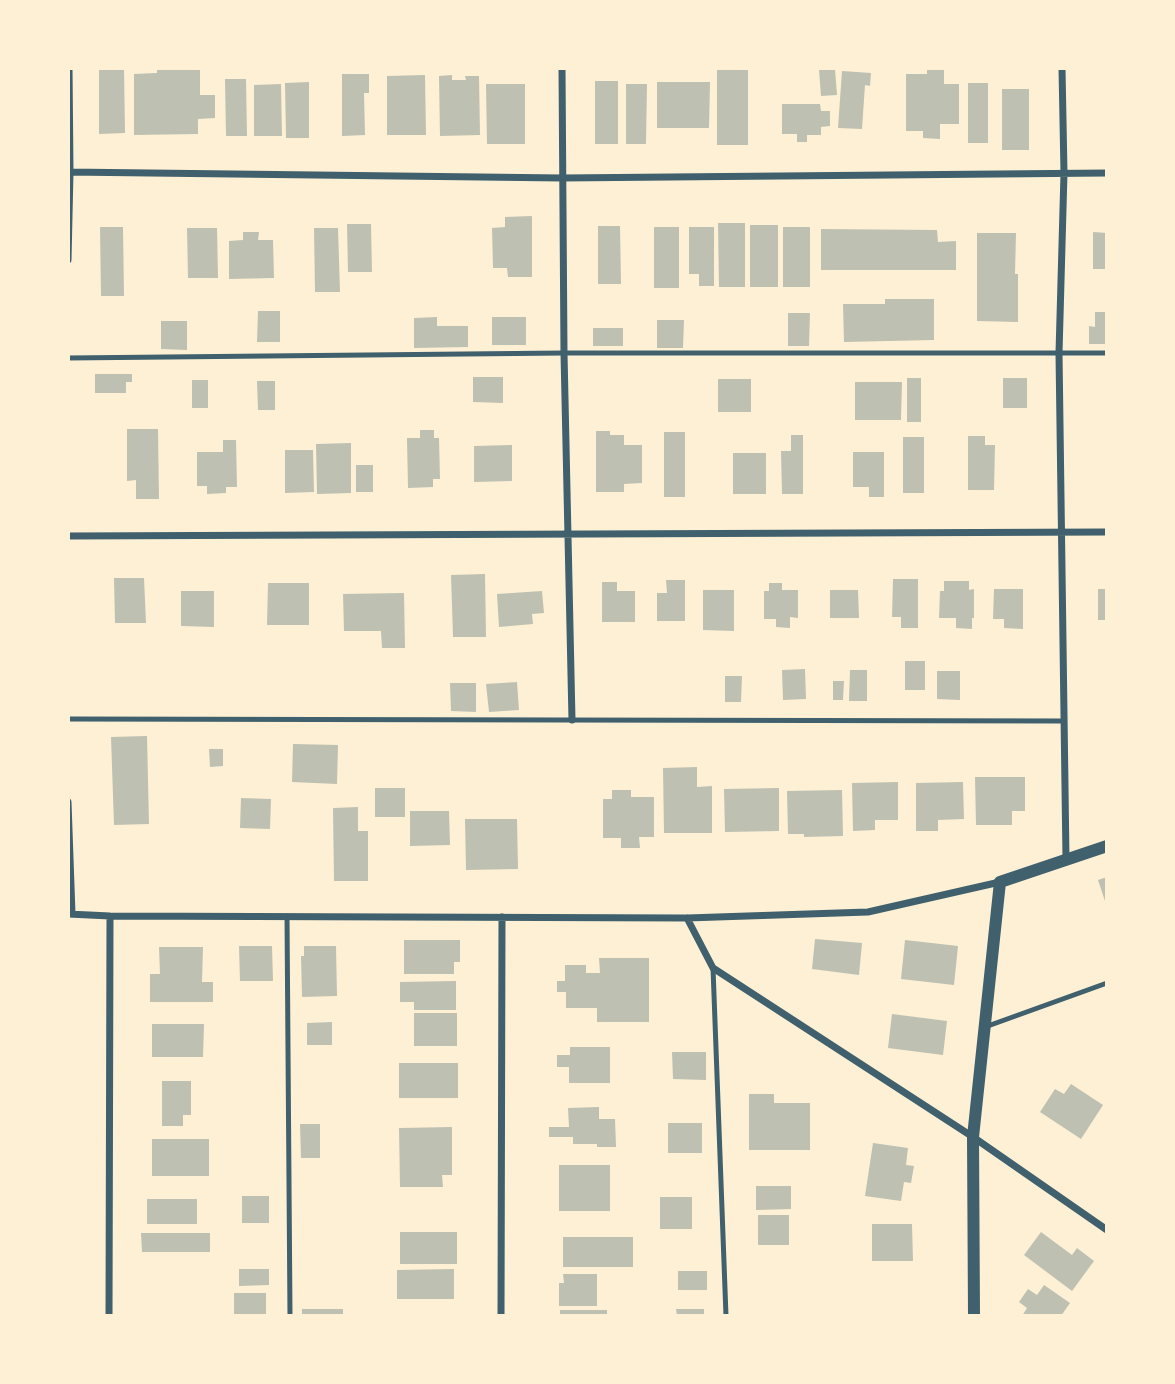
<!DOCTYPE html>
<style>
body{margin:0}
#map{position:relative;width:1175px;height:1384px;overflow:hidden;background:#fdf0d5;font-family:"Work Sans",sans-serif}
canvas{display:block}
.frame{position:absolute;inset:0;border:70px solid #fdf0d5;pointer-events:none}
</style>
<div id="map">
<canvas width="1175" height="1384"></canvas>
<div class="frame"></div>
</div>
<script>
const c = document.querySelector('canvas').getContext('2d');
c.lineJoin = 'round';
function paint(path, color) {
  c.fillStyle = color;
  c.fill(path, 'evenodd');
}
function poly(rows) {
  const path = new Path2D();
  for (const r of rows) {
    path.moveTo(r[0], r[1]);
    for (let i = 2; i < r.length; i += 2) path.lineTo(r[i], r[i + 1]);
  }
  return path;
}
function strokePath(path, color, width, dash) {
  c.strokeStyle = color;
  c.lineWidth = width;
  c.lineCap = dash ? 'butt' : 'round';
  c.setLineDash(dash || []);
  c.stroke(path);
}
paint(poly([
 [99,68,124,68,125,133,99,134],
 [157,68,200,68,200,95,215,95,215,118,198,119,198,134,134,135,134,74,157,73],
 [717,68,748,68,748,145,717,145],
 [927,68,944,68,944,84,959,84,959,124,940,124,940,139,923,138,923,131,906,131,906,74,927,74],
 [835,69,837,95,821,96,819,70],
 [842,71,871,73,870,86,865,85,862,129,838,128],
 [342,74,369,74,369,93,364,93,365,135,342,136],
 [425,75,426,135,387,135,387,76],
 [452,75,452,80,466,80,465,76,479,76,480,135,440,136,439,76],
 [225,79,246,79,247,136,226,136],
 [595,81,618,81,618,144,595,144],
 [309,82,309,138,286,138,285,83],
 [657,82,710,82,709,128,657,128],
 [968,83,988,83,988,143,968,143],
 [281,84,282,136,254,136,254,85],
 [486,84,525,84,525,144,487,144],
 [626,84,647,84,646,144,626,144],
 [1002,89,1029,89,1029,150,1002,150],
 [782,104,820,104,821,111,830,111,830,126,821,127,821,135,807,135,807,142,797,142,797,134,782,134],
 [532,216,532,277,508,277,507,268,493,268,492,228,505,227,505,217],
 [718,223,745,223,745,287,719,287],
 [347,224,371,224,372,272,348,272],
 [750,225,778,225,778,287,750,287],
 [598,226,620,226,621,284,598,284],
 [100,227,123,227,124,296,101,296],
 [654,227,679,227,679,288,654,288],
 [689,227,714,227,714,286,699,286,699,274,689,274],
 [783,227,810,227,810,287,783,287],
 [187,228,217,228,218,278,188,278],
 [314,228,338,228,340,292,315,292],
 [821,229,937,230,938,242,956,241,956,270,821,270],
 [243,232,259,232,258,240,273,240,274,278,229,279,229,241,243,240],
 [1093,232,1107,233,1107,269,1093,269],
 [977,233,1016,233,1015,274,1018,274,1018,322,977,321],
 [885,299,934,299,934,340,844,342,843,304,885,304],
 [258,311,280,311,280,342,257,342],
 [1095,312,1107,312,1107,344,1089,344,1089,326,1095,327],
 [788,313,810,313,809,346,788,346],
 [437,317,437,326,468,326,468,347,414,348,414,318],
 [492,317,526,317,526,345,492,345],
 [657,320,684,320,683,348,657,348],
 [161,321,187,321,187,350,161,349],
 [593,328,623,328,623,346,593,346],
 [95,374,132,374,132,382,126,382,126,393,95,393],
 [473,377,503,377,503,403,473,402],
 [907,378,921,378,921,422,907,422],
 [1003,378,1027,378,1027,408,1003,408],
 [718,379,751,379,751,412,718,412],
 [192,380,208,380,208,408,192,408],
 [257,381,275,381,275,410,258,410],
 [855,382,902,382,901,420,855,420],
 [127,429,158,429,159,499,136,499,136,480,127,481],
 [420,430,434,430,434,438,439,438,440,479,433,479,433,487,408,488,407,438,420,438],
 [596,431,610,431,610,435,624,435,624,445,642,445,642,483,624,484,624,492,596,492],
 [664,432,685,432,685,497,664,497],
 [791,435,803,435,803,494,782,494,781,451,791,451],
 [968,436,985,436,985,445,995,445,994,490,968,490],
 [903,437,924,437,924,493,903,493],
 [223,440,236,440,237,487,226,487,226,493,207,494,207,486,197,486,197,452,223,452],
 [351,443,351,493,317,494,316,444],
 [512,445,512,481,474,482,474,446],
 [285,450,313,450,314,492,285,493],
 [853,452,884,452,884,497,869,497,869,487,853,487],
 [733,453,766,453,766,494,733,494],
 [356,465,373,465,373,492,356,492],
 [485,574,486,637,453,637,451,575],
 [114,578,144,578,146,623,115,623],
 [893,579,918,579,918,628,901,628,901,617,892,617],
 [666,580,685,580,685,621,657,621,657,593,667,593],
 [944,581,969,581,969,590,974,589,974,618,972,618,972,629,956,628,956,618,939,618,940,591,944,591],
 [602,582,617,582,617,591,635,591,635,622,602,622],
 [268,583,309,583,309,625,267,625],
 [769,583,782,583,782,590,798,590,798,618,790,617,790,628,776,627,776,619,764,619,764,591,769,591],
 [994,589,1023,589,1023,629,1004,628,1004,619,993,619],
 [1098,589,1107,589,1107,620,1098,620],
 [703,590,734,590,734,631,703,630],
 [830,590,858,590,859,618,830,618],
 [181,591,214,591,214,627,181,626],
 [542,591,544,613,532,614,533,624,499,627,497,594],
 [404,593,405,648,382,648,381,631,344,631,343,594],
 [905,661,925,661,925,690,905,690],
 [805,669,806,699,783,700,782,670],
 [850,670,867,670,867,701,849,701],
 [937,671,960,671,960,700,937,699],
 [725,676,742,676,741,702,725,702],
 [833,681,844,681,843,700,833,700],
 [517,682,519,710,489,712,486,684],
 [450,683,476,683,476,712,451,711],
 [147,736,149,824,114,825,111,737],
 [293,744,338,745,337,784,292,782],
 [209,749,223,749,223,766,210,767],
 [697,767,697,787,712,786,712,833,664,833,663,768],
 [975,777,1025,777,1025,811,1012,811,1012,825,976,825],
 [898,782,898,820,875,820,875,830,853,831,852,783],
 [963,782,964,819,938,820,938,831,916,831,916,783],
 [375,788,405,788,405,817,375,817],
 [779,788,779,831,725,832,724,789],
 [612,790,631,790,631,797,654,797,654,837,639,837,640,848,621,848,621,838,603,838,603,799,612,799],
 [842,790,843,836,804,837,804,834,788,834,787,791],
 [241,798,271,799,270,829,240,828],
 [358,807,358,831,368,831,368,881,334,881,333,808],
 [410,811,449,811,450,845,410,846],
 [465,819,517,819,518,869,466,870],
 [1107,877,1107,904,1106,904,1098,880],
 [815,939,862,943,859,975,812,969],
 [404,940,460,940,460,962,454,962,454,974,404,974],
 [905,940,958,946,954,985,901,979],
 [239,946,272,946,273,981,240,981],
 [304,946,336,946,337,996,302,997,301,956,304,956],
 [159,947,203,947,202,982,213,982,213,1002,150,1002,150,974,160,974],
 [599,958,649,958,649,1022,597,1022,597,1008,566,1008,566,992,557,992,557,981,565,981,565,965,586,965,586,973,600,973],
 [456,981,456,1010,414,1010,414,1002,400,1002,400,982],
 [414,1013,457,1013,457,1046,414,1046],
 [892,1014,947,1021,943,1055,888,1048],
 [332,1022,332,1045,307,1045,307,1023],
 [152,1024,204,1024,203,1057,152,1057],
 [570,1047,610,1047,610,1083,569,1083,569,1067,557,1067,557,1055,570,1055],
 [672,1052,706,1052,706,1080,673,1079],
 [399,1063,458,1063,458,1098,399,1098],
 [162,1081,191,1081,191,1115,183,1115,183,1126,162,1126],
 [1071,1084,1103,1105,1081,1139,1040,1112,1055,1089,1064,1094],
 [749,1094,774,1094,774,1103,810,1103,810,1150,749,1150],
 [599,1107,599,1119,615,1119,616,1147,597,1147,597,1144,573,1144,573,1137,549,1137,549,1127,569,1127,568,1108],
 [668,1123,702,1123,702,1153,668,1153],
 [300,1124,320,1124,320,1158,301,1158],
 [452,1127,452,1175,442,1175,443,1187,400,1187,399,1128],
 [152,1139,209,1139,209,1176,152,1176],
 [873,1143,908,1148,906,1165,914,1166,911,1183,904,1182,901,1201,865,1196],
 [559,1165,610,1165,610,1211,559,1211],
 [756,1186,791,1186,791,1209,756,1210],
 [242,1196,269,1196,269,1223,242,1223],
 [660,1197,692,1197,692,1229,660,1229],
 [147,1199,197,1199,197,1224,147,1224],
 [758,1215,789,1215,789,1245,758,1245],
 [872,1224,912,1224,913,1261,872,1261],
 [400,1232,457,1232,457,1264,400,1264],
 [1041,1232,1072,1255,1077,1248,1094,1261,1072,1291,1024,1255],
 [141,1233,210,1233,210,1252,142,1252],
 [563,1237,633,1237,633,1267,563,1267],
 [239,1269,269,1269,269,1285,239,1286],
 [454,1269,454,1299,397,1299,397,1270],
 [678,1271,707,1271,707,1290,678,1290],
 [563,1274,597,1274,597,1306,559,1306,559,1283,564,1283],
 [1044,1285,1070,1303,1061,1316,1022,1316,1027,1308,1019,1302,1028,1289,1037,1295],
 [234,1293,266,1293,266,1316,234,1316],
 [302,1309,343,1309,343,1316,302,1316],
 [676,1309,704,1309,704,1316,677,1316],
 [560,1310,607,1310,607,1316,560,1316]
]), '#bec0b2');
strokePath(poly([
 [68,358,564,353,1107,353],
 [68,719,1064,721],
 [287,916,290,1316],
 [713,968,726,1316],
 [985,1027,1107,983]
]), '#3f606c', 5);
strokePath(poly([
 [562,68,564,353,572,720],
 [1062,68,1064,173,1059,353,1066,859],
 [68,172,562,178,1107,173],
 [68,260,70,172,69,68],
 [68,536,1107,532],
 [68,802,72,914],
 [68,914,110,916,687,918,868,912,1000,882],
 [687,918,713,968,973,1137,1107,1230],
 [109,1316,110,916],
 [501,1316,502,917]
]), '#3f606c', 7);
strokePath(poly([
 [974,1316,973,1137,1000,882,1107,846]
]), '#3f606c', 12);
</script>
